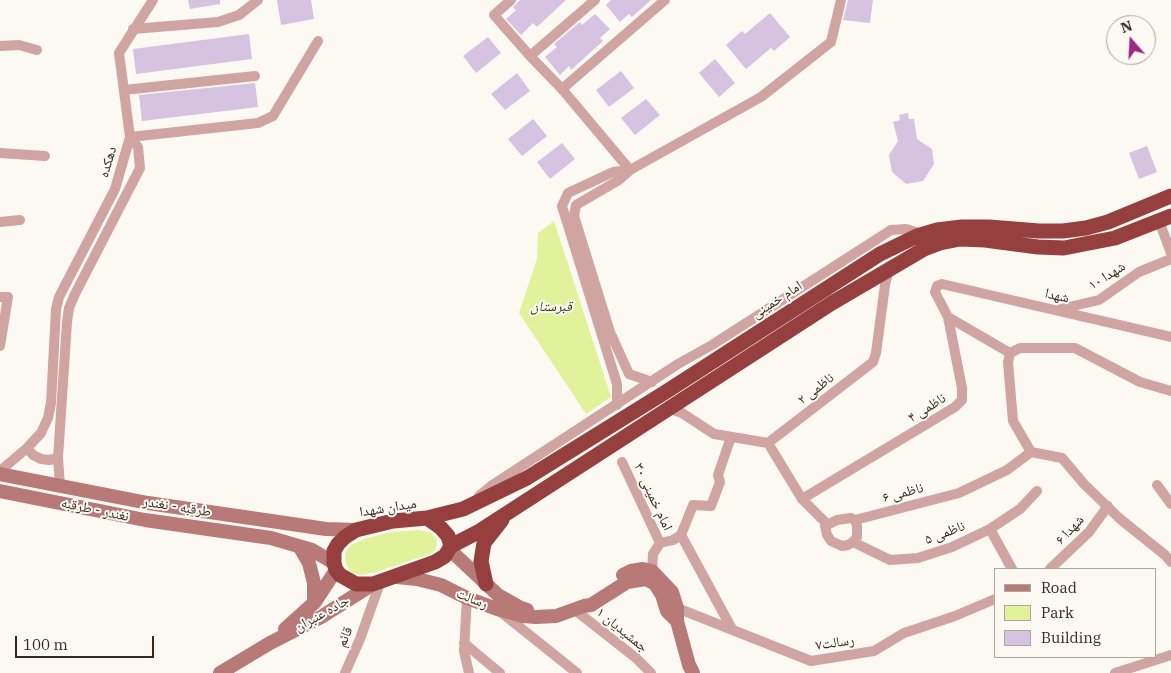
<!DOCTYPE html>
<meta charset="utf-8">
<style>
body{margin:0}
#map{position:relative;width:1171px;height:673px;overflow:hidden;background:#fcf8f2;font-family:"IBM Plex Serif",serif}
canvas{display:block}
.legend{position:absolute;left:994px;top:568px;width:162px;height:90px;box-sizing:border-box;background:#fcf8f2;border:1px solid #aba69e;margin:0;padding:6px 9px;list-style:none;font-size:15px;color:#322a1f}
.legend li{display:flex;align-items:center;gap:10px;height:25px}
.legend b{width:25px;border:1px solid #aba69e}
.north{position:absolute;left:1106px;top:15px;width:50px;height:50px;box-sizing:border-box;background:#fcf8f2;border:1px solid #aba69e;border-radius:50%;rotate:341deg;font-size:14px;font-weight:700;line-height:20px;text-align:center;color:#322a1f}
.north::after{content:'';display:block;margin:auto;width:18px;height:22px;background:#9c2985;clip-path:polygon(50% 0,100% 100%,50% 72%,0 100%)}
.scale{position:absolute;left:15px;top:636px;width:139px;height:22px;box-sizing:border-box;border:2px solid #322a1f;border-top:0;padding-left:6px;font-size:15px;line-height:18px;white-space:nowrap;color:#322a1f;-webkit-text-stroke:4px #fcf8f2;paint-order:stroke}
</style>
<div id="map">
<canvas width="1171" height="673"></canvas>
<ul class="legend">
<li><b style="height:6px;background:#b87a77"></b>Road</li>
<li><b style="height:14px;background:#e1f29b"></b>Park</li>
<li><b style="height:14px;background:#d6c3e1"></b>Building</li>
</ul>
<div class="north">N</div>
<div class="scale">100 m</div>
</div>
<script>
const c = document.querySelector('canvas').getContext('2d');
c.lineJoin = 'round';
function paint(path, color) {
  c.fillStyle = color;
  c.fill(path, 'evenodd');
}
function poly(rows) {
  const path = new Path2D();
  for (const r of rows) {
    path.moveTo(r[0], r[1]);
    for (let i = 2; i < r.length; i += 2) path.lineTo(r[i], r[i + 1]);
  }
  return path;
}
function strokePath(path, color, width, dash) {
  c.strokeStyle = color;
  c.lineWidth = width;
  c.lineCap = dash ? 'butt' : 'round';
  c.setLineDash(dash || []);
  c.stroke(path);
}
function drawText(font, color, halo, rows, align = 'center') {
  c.font = font + ' "IBM Plex Serif","Noto Naskh Arabic",serif';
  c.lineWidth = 4;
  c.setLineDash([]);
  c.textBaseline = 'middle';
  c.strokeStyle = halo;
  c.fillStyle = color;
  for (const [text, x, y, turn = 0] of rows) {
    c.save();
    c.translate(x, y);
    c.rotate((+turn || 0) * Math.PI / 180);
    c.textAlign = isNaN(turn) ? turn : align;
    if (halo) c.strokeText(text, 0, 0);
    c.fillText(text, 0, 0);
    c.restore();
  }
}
paint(poly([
 [554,221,611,397,586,414,519,313,537,259,538,233],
 [419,530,431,533,436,538,437,546,433,553,373,573,360,575,352,573,347,566,345,560,345,553,351,545,367,538,391,532]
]), '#e1f29b');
paint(poly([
 [188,0,220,0,220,4,190,9],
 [277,0,311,0,314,19,281,25],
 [520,0,566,0,537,27,533,23,521,35,506,19,516,10,513,7],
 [611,0,651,0,632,17,629,14,620,22,606,5],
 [848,0,873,0,870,23,843,20],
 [770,13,790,37,774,51,771,48,746,69,726,45,742,31,745,34],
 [595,14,610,29,600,38,603,41,571,70,569,66,560,75,545,57,557,47,554,44,580,22,582,25],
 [249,34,252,59,136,74,133,49],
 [488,37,501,53,476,73,463,56],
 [715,59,735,83,719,97,699,73],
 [621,71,634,88,609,107,596,90],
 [517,73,530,91,505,110,491,94],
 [255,83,258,107,142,121,139,95],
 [646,99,660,115,635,135,621,118],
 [908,113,909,119,914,119,917,139,932,149,934,164,923,181,906,184,892,172,889,155,898,141,893,122,900,120,899,115],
 [533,119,547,136,522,156,508,139],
 [562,143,575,159,550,179,537,162],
 [1147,146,1157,172,1139,179,1129,153]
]), '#d6c3e1');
strokePath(poly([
 [511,0,494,15,530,56,562,89,630,170],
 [133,29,218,22,239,15,258,0],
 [0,46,19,45,37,50],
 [530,56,595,0],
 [562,89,665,0],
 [124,90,255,76],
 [130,137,258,123,273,116,318,41],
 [0,153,45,156],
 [1159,221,1171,253],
 [0,222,20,220],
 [0,297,8,297,0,346],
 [1060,309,1099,300,1139,272,1171,259],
 [948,317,1010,353],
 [652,382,629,374,610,332,574,216,576,205,619,180,630,170,761,97,831,42,841,0],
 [617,405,617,384,562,206,568,193,613,172,629,170],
 [668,408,682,413,714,434,768,443],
 [768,443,873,362,876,353,885,285,889,268],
 [768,443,802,499,827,524],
 [27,448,33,455,41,459,49,460,58,458],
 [1031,452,1013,421,1008,362,1010,353,1020,348,1075,348,1140,382,1171,391],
 [1031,452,1062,458,1084,484,1119,518,1165,555,1171,562],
 [622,462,660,543],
 [0,471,27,448,41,433,48,418,51,403,56,309,59,297,115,189,130,137,119,53,153,0],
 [1157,485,1171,504],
 [60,486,58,458,67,322,69,308,75,294,140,168,138,147,130,137],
 [479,496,491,486,678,364,712,345,891,230,906,229,922,234],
 [802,499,955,407,962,400,962,388,948,317,935,292,937,286,942,284,1171,337],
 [851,518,855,520,857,526,857,537,853,542,848,545,842,546,831,541,827,535,825,526,837,520,851,518],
 [855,520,959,493,1007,470,1031,452],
 [990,529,1012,569],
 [681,535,732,629],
 [853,542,890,560,918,558,952,547,990,529,1020,509,1037,491],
 [1050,569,1089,532,1108,506],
 [652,571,653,554,660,543,673,540,681,535,693,505,711,506,720,482,718,475,731,437],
 [467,598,464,651,469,673],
 [677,608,811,661,874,651,904,633,955,616,995,599],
 [575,610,636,658,651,673],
 [502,613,577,673],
 [464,643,500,673],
 [345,673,360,639,380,583],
 [1115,673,1171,655]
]), '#cfa4a1', 10);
strokePath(poly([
 [0,474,148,503,326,529,356,530],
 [0,491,145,520,271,538,312,550,334,563],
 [299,546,309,563,314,583,314,603],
 [449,549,498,595,521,608,527,610],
 [623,575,631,571,643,569,652,571,672,592,677,608,677,621,689,665,693,673],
 [397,577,417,579,441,585,467,598,497,609,523,616,536,617,556,616,584,606,591,605,627,582,646,579,655,584,662,595,667,611,677,621],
 [285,629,315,602,336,570],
 [220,673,270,643,321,617,373,584]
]), '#b87a77', 14);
strokePath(poly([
 [427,518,463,509,527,478,664,393,880,254,917,236,937,230,962,227,989,227,1039,231,1063,231,1086,228,1108,222,1171,196],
 [427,518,441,528,448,536,451,546,445,556,435,562,373,584,356,584,340,575,336,570,334,563,334,551,338,544,345,537,356,530,393,521,427,518],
 [451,546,478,532,832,303,924,249,940,243,960,239,985,240,1038,247,1064,248,1115,238,1171,216],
 [486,584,481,561,484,543,502,520]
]), '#95403f', 15);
drawText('14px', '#322a1f', '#fcf8f2', [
 ["دهکده",108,162,-74],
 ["شهدا ۱۰",1107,276,-32],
 ["شهدا",1057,296,13],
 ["امام خمینی",777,300,-33],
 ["ناظمی ۲",816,389,-38],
 ["ناظمی ۴",927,408,-32],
 ["ناظمی ۶",903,493,-15],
 ["امام خمینی ۳۰",653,497,65],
 ["طرقبه - نغندر",177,507,9],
 ["میدان شهدا",388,508,-9],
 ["نغندر - طرقبه",95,510,12],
 ["شهدا ۶",1070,530,-47],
 ["ناظمی ۵",945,533,-21],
 ["رسالت",472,599,22],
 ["جاده عنبران",322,614,-29],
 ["جمشیدیان ۱",622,630,39],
 ["قائم",345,637,-68],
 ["رسالت۷",835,643,-8]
]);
drawText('italic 14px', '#2f350f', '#fcf8f2', [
 ["قبرستان",551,307]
]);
</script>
